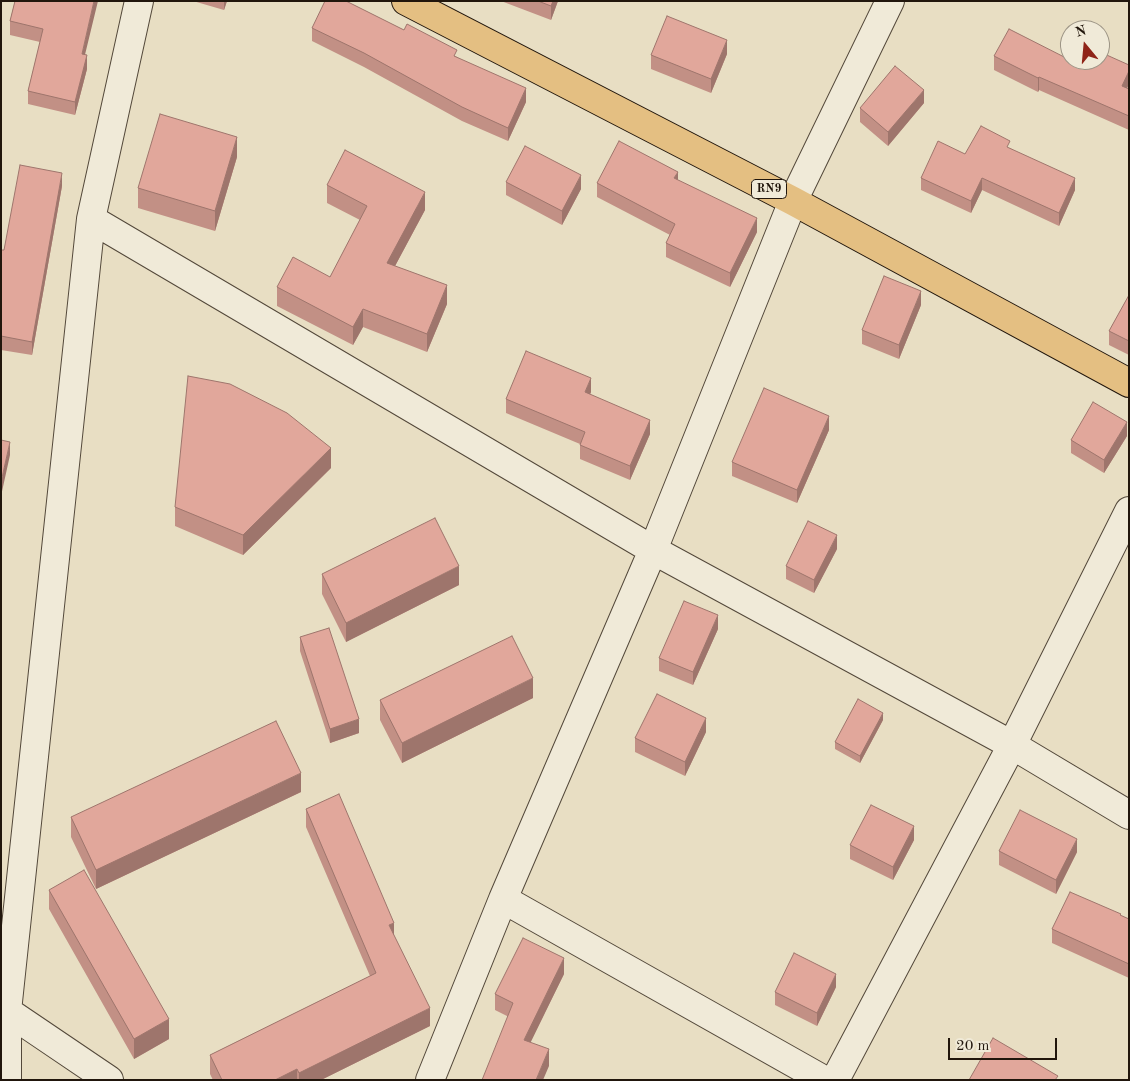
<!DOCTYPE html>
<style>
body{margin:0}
#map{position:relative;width:1130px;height:1081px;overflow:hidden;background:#e8dec3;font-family:"Old Standard TT",serif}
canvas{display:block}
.frame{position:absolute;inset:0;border:2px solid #21160c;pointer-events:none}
.north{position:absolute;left:1060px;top:20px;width:50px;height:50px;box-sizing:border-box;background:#f0ead8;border:1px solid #9d9586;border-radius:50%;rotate:343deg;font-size:14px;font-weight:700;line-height:20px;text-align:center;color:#21160c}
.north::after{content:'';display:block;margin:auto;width:18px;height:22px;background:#8f2418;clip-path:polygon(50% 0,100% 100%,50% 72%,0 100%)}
.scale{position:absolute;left:948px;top:1038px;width:109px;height:22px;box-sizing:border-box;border:2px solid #21160c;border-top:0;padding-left:6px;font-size:15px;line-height:18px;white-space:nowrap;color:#21160c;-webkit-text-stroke:4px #f0ead8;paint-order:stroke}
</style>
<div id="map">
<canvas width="1130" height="1081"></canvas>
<div class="frame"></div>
<div class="north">N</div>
<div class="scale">20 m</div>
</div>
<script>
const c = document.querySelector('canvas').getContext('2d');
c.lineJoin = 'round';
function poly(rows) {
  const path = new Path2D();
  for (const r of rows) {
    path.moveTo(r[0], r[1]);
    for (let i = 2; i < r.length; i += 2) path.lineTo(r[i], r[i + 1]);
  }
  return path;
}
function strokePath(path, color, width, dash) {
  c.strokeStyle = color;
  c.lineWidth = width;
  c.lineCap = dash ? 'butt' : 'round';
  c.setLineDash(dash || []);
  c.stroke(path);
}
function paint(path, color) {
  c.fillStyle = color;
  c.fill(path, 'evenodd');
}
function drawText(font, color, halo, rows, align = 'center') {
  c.font = font + ' "Old Standard TT",serif';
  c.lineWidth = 5;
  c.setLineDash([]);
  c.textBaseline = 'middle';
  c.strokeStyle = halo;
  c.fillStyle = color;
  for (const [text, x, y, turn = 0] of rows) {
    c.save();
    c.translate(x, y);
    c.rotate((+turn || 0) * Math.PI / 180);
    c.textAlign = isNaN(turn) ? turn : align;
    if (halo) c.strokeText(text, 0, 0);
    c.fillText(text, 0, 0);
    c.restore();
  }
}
const minor = poly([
 [91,219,653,550,1012,745,1129,815],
 [503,899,824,1080],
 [1,1010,7,1011,109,1080],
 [7,1080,7,1011,91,219,139,1],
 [430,1080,503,899,653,550,793,201,890,1],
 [835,1080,1012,745,1129,511]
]);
const primary = poly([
 [406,1,793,201,1129,383]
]);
strokePath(minor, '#53483a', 30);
strokePath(primary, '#21160c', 30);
strokePath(minor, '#f0ead8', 28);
strokePath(primary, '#e4bf82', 28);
paint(poly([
 [15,1,85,54,87,69,75,115,28,104,28,91,40,42,10,35,10,21],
 [193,1,227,1,224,10],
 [501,1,558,1,551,20],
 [312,28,404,30,457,57,526,102,508,141,462,121,364,67,312,41],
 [727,54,711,93,651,69,651,55],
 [994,56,1076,63,1129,65,1129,84,1127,88,1129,89,1129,130,1039,90,1038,92,994,70],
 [924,103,888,146,860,122,860,108],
 [1010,148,1075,190,1059,226,982,190,971,213,921,190,921,178,965,154],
 [237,157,215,231,138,208,138,188],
 [678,180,757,232,730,287,666,257,666,243,670,235,597,197,597,183],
 [506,182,581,189,562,225,506,195],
 [327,185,425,210,395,266,447,304,427,352,363,327,353,345,277,306,277,287,330,277,360,220,327,203],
 [62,186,32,355,1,350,1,250,4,250],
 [1129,295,1129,355,1109,345,1109,331],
 [921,305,899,359,862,344,862,330],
 [591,392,590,394,650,434,630,480,580,459,580,444,506,413,506,399],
 [829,430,797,503,732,476,732,462],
 [1127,436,1104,473,1071,453,1071,440],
 [331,468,243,555,175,526,175,507],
 [837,549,814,593,786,579,786,566],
 [322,574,459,585,346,642,322,594],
 [718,629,693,685,659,671,659,658],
 [300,637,359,733,330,743,300,651],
 [533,698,402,763,380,720,380,700],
 [883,720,860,763,835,749,835,742],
 [706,732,685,776,635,752,635,738],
 [301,792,96,889,71,837,71,817],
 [306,809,394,936,430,1026,321,1080,213,1080,210,1074,210,1055,370,976,306,827],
 [914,840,893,880,850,859,850,845],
 [999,851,1077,852,1056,894,999,865],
 [49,890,169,1039,134,1059,49,909],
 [1121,916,1129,919,1129,978,1052,943,1052,929],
 [564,974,530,1042,549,1066,507,1016,495,1010,495,994],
 [836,987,817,1026,775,1005,775,992]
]), '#c29085');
paint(poly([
 [94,1,98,1,82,67,82,54],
 [224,1,227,1,224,10],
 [553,1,558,1,551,20,551,6],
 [727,40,727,54,711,93,711,79],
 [87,55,87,69,75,115,75,102],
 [1129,71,1129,84,1122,99,1122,86],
 [1039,77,1039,90,1038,92,1038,78],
 [526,88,526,102,508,141,508,128],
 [924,90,924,103,888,146,888,132],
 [237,137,237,157,215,231,215,211],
 [678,172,678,185,674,178],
 [62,173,62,186,32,355,32,342],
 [581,175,581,189,562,225,562,211],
 [982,178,982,190,971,213,971,201],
 [1075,178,1075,190,1059,226,1059,213],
 [425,192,425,210,387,281,387,263],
 [757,218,757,232,730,287,730,273],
 [447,285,447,304,427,352,427,334],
 [921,291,921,305,899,359,899,345],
 [363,309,363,327,353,345,353,327],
 [591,378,591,392,585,406,585,392],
 [829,416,829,430,797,503,797,490],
 [650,420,650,434,630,480,630,466],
 [1127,422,1127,436,1104,473,1104,460],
 [10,442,10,455,1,496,1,482],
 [331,448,331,468,243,555,243,535],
 [837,535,837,549,814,593,814,580],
 [459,566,459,585,346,642,346,623],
 [718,615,718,629,693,685,693,672],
 [533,678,533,698,402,763,402,743],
 [883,713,883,720,860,763,860,756],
 [706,718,706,732,685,776,685,762],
 [359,719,359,733,330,743,330,729],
 [301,773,301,792,96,889,96,870],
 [914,826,914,840,893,880,893,867],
 [1077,839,1077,852,1056,894,1056,880],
 [394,923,394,941,389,925],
 [564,958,564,974,524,1056,524,1040],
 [836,974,836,987,817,1026,817,1013],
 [430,1008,430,1026,321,1080,299,1080,299,1073],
 [169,1019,169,1039,134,1059,134,1039],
 [549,1049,549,1066,543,1080,536,1080],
 [297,1069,297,1080,275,1080]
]), '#9e756c');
const building = poly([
 [15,1,94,1,82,54,87,55,75,102,28,91,43,29,10,21,15,1],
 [325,1,346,1,404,30,407,24,457,50,454,56,526,88,508,128,462,107,364,53,312,28,325,1],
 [538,1,553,1,551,6,538,1],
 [667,16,727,40,711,79,651,55,667,16],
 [1009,29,1076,63,1077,60,1100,60,1100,52,1129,65,1129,71,1122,86,1129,89,1129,116,1039,77,1038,78,994,56,1009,29],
 [895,66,924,90,888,132,860,108,895,66],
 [160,114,237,137,215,211,138,188,160,114],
 [981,126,1010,141,1007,147,1075,178,1059,213,982,178,971,201,921,178,938,141,965,154,981,126],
 [619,141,678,172,674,178,757,218,730,273,666,243,675,224,597,183,619,141],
 [525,146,581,175,562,211,506,182,525,146],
 [345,150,425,192,387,263,447,285,427,334,363,309,353,327,277,287,293,257,330,277,367,206,327,185,345,150],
 [20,165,62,173,32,342,1,336,1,250,4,250,20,165],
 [884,276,921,291,899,345,862,330,884,276],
 [1129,295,1129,341,1109,331,1129,295],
 [526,351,591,378,585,392,650,420,630,466,580,445,585,432,506,399,526,351],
 [188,376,230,384,287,413,331,448,243,535,175,507,188,376],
 [764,388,829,416,797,490,732,462,764,388],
 [1093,402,1127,422,1104,460,1071,440,1093,402],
 [1,440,10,442,1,482,1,440],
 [435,518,459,566,346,623,322,574,435,518],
 [808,521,837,535,814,580,786,566,808,521],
 [684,601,718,615,693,672,659,658,684,601],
 [329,628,359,719,330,729,300,637,329,628],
 [512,636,533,678,402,743,380,700,512,636],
 [657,694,706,718,685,762,635,738,657,694],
 [858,699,883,713,860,756,835,742,858,699],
 [276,721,301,773,96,870,71,817,276,721],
 [339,794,394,923,389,925,430,1008,299,1073,297,1069,275,1080,222,1080,210,1055,376,973,306,809,339,794],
 [871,805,914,826,893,867,850,845,871,805],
 [1020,810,1077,839,1056,880,999,851,1020,810],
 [84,870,169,1019,134,1039,49,890,84,870],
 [1070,892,1121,914,1120,915,1129,919,1129,964,1052,929,1070,892],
 [523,938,564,958,524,1040,549,1049,536,1080,482,1080,513,1003,495,994,523,938],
 [794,953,836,974,817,1013,775,992,794,953],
 [993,1038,1058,1076,1055,1080,969,1080,993,1038]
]);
paint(building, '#e1a79b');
strokePath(building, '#9e756c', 1);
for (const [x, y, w] of [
 [769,189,35]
]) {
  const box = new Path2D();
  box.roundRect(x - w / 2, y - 9.5, w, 19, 4);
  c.fillStyle = '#f0ead8';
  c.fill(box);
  strokePath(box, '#21160c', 1);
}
drawText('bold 12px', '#21160c', null, [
 ["RN9",769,189]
]);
</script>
